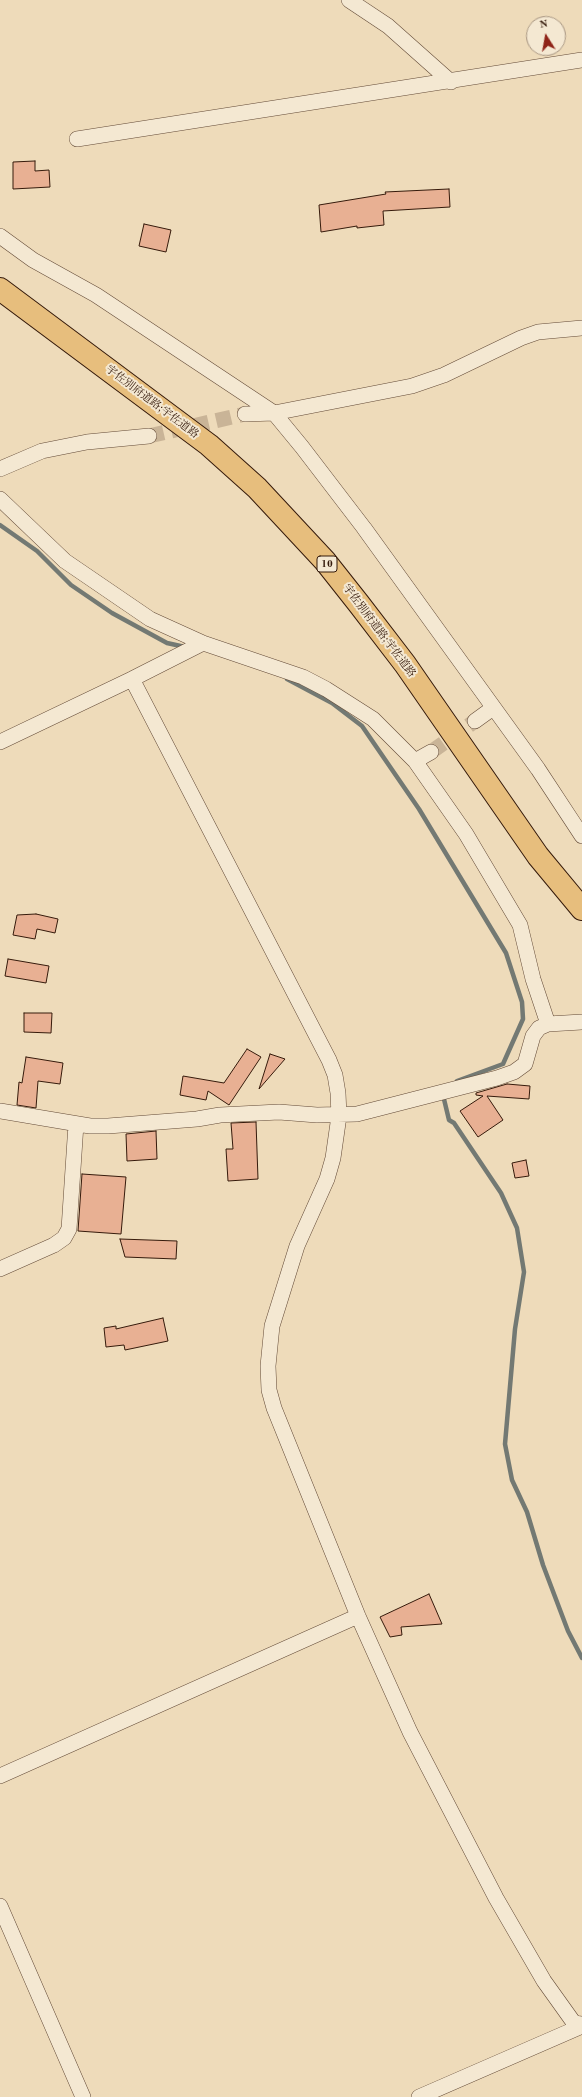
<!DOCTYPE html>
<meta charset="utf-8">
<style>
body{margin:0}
#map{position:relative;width:582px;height:2097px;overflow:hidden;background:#eedbba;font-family:"Old Standard TT",serif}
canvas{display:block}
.north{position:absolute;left:526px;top:16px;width:40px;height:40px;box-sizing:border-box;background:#f4e8d2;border:1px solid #a89682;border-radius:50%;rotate:349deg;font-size:11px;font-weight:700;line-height:16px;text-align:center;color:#351a0b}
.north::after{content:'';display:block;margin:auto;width:14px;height:18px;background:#8f2418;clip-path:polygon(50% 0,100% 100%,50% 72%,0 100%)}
</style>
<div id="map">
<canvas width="582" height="2097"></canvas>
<div class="north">N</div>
</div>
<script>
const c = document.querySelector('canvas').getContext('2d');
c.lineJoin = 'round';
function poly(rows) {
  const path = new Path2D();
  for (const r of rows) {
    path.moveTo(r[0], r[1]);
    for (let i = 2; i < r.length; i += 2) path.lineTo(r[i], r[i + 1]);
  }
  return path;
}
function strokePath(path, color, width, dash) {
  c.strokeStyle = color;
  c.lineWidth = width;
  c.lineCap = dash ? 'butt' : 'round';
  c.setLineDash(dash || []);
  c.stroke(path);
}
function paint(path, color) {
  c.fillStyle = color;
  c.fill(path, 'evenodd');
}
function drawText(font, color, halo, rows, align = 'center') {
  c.font = font + ' "Old Standard TT","Noto Serif JP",serif';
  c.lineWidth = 4;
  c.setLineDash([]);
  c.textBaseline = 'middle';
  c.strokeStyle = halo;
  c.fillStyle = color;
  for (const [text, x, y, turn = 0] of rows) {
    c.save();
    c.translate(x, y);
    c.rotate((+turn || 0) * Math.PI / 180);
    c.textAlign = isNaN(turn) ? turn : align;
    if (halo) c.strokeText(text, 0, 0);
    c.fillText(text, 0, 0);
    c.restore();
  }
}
strokePath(poly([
 [0,525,37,551,71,585,112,613,167,643,185,647],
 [287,679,332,703,362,726,419,809,506,953,522,1002,523,1019,503,1064,457,1081],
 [443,1095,449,1120,454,1123,501,1193,517,1228,524,1272,515,1329,505,1444,512,1480,527,1512,543,1565,568,1631,582,1658]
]), '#737973', 4.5);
const building = poly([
 [35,161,35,171,49,170,50,187,13,189,13,162,35,161],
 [449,189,450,207,383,211,384,225,357,228,357,226,321,232,319,205,386,194,385,192,449,189],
 [144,224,171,230,166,252,139,246,144,224],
 [36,914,58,919,55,933,37,929,35,939,13,935,17,915,36,914],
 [8,959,49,966,46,983,5,976,8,959],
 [24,1013,52,1013,51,1033,24,1032,24,1013],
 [247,1049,261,1057,229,1105,208,1091,206,1100,180,1095,183,1076,224,1083,247,1049],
 [270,1054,285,1059,259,1089,270,1054],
 [26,1057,63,1063,60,1084,38,1081,36,1108,17,1105,19,1082,22,1083,26,1057],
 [507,1084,530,1086,529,1099,487,1096,503,1120,478,1137,460,1111,483,1096,476,1095,476,1093,507,1084],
 [256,1122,258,1179,228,1181,226,1149,233,1149,231,1123,256,1122],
 [156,1131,157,1159,127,1161,126,1134,156,1131],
 [526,1160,529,1176,515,1178,512,1163,526,1160],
 [82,1174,126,1177,121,1234,78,1231,82,1174],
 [120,1239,177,1241,176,1259,125,1257,120,1239],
 [163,1318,168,1341,125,1350,124,1345,106,1347,104,1328,116,1326,116,1329,163,1318],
 [429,1594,442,1624,401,1627,402,1635,390,1637,380,1617,429,1594]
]);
paint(building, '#e8b093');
strokePath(building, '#351a0b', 1);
strokePath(poly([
 [149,436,245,414],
 [431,752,475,721]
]), '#c9b497', 15, [15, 8]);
const minor = poly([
 [349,0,388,26,451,82],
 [77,139,582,60],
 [0,236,33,260,96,295,274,413,302,447,364,528,538,769,582,836],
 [245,414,274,413,412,386,444,375,521,338,538,332,582,328],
 [0,469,42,451,87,442,149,436],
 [0,499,65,561,150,619,203,643,303,677,326,689,373,719,415,761,466,834,520,925,533,979,548,1024],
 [132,679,329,1060,335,1075,338,1093,339,1116,333,1158,327,1179,297,1246,272,1326,268,1366,269,1390,274,1408,358,1616,410,1732,496,1898,544,1981,574,2023,582,2024],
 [475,721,493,708],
 [0,742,132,679,203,643],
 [415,761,431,752],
 [0,1111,90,1126,108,1126,197,1119,220,1115,279,1112,317,1115,357,1114,497,1078,514,1072,525,1064,533,1036,539,1028,548,1024,582,1022],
 [0,1269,54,1245,64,1238,69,1229,76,1124],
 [0,1776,358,1616],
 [0,1906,83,2097],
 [419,2097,582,2026]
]);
const motorway = poly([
 [0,289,209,445,257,488,325,561,359,604,405,664,538,856,582,909]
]);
strokePath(minor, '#634a37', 16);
strokePath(motorway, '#351a0b', 24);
strokePath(minor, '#f4e8d2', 15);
strokePath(motorway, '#e7be7d', 22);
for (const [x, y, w] of [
 [327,564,20]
]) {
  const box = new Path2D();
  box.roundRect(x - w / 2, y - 8, w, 16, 3);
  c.fillStyle = '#f4e8d2';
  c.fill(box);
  strokePath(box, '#351a0b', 1);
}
drawText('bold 10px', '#351a0b', null, [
 ["10",327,564]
]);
drawText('11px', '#351a0b', '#f4e8d2', [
 ["宇佐別府道路;宇佐道路",152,402,37],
 ["宇佐別府道路;宇佐道路",379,631,53]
]);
</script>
